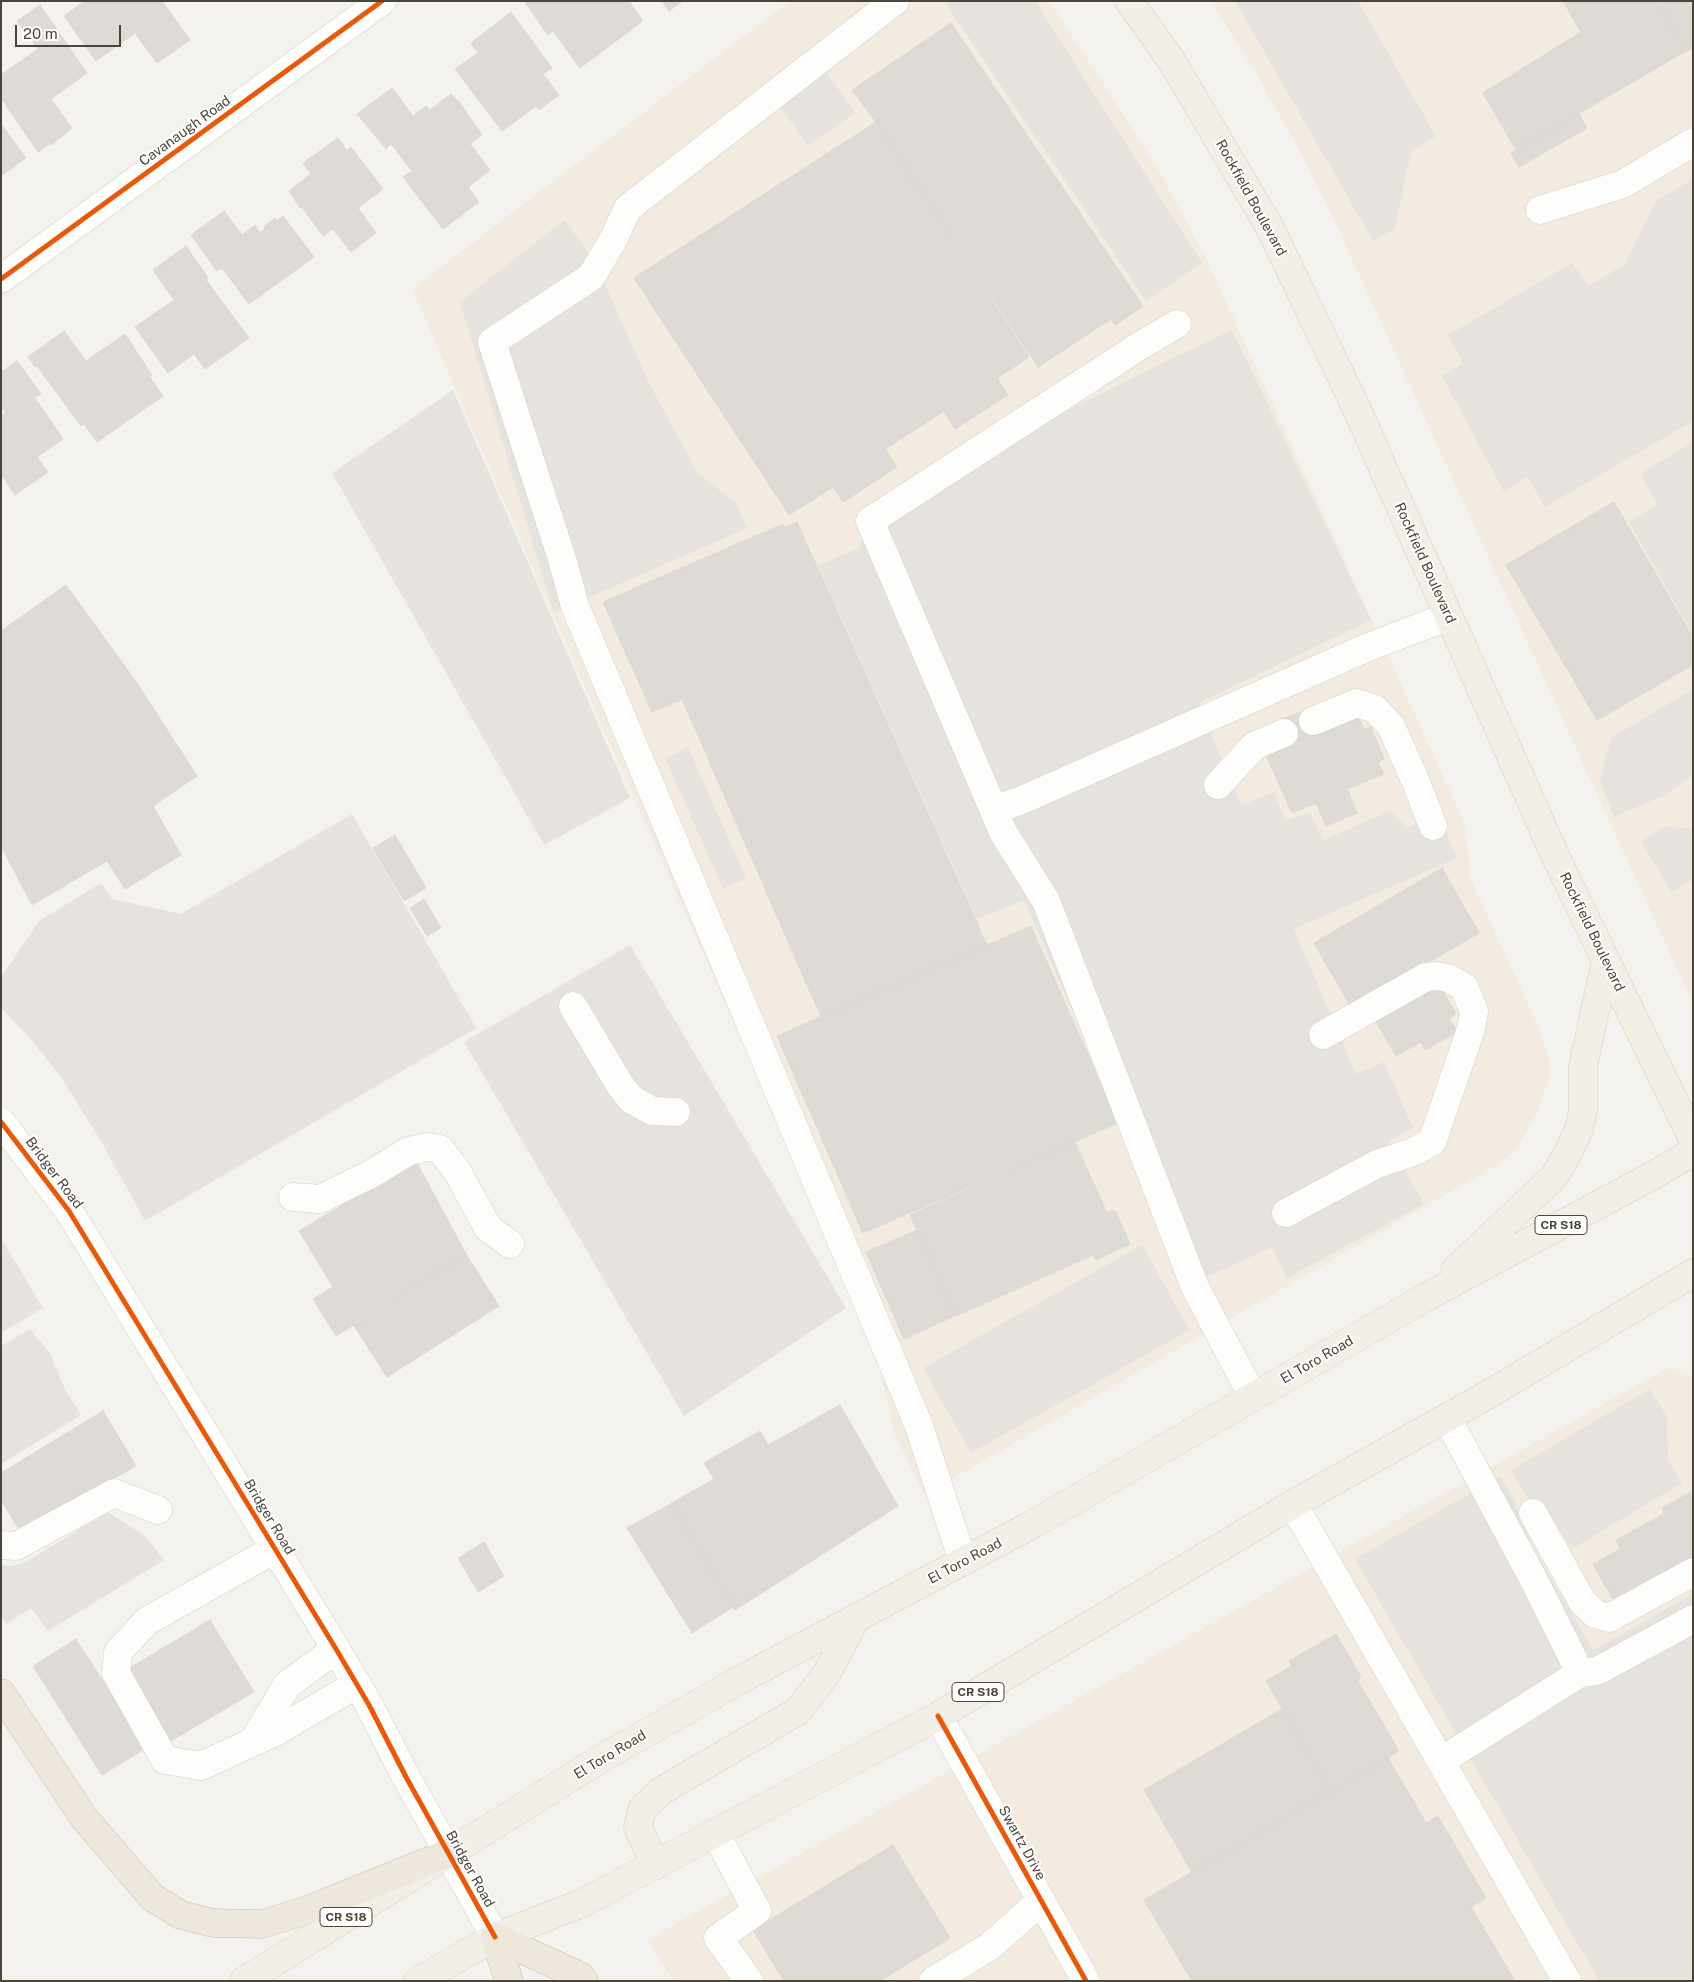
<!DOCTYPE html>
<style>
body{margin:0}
#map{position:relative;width:1694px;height:1982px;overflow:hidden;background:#f4f2ee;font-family:"Public Sans",sans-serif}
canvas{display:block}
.frame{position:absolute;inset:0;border:2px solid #4b4439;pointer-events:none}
.scale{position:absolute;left:15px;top:25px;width:106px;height:22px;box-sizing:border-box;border:2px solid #4b4439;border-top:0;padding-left:6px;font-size:15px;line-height:18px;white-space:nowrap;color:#4b4439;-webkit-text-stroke:4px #fff;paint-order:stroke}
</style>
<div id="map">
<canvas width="1694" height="1982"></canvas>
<div class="frame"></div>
<div class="scale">20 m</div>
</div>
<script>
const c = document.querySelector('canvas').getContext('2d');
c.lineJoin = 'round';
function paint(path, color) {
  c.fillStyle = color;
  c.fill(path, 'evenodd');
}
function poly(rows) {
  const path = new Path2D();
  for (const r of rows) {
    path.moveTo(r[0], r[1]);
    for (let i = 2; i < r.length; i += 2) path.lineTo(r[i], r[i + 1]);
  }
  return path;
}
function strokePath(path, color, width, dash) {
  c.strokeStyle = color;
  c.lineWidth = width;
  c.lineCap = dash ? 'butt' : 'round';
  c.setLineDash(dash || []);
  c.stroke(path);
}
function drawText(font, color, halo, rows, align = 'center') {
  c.font = font + ' "Public Sans",sans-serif';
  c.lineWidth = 4;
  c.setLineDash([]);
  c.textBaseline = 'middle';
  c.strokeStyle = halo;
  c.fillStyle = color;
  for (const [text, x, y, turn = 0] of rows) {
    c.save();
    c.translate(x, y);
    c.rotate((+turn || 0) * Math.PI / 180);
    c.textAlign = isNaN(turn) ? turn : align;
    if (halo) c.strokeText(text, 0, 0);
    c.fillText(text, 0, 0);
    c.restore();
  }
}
paint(poly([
 [790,1,1049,1,1100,78,1159,171,1207,260,1462,817,1466,832,1471,879,1540,1030,1549,1058,1550,1076,1538,1111,1516,1149,1499,1164,924,1495,894,1433,872,1335,553,615,412,289],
 [1211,1,1693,1,1693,1004,1341,235,1299,150,1257,75],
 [1668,1368,1693,1376,1693,1981,674,1981,647,1940]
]), '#f3ebdf');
paint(poly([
 [950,1,1035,1,1202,263,1146,301,946,4],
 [1235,1,1358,1,1436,136,1411,152,1395,229,1373,241],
 [827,73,855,113,808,146,779,105],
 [1693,179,1693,421,1545,507,1527,476,1504,492,1442,376,1463,363,1448,335,1572,263,1589,286,1625,264,1656,201],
 [564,220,593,258,650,385,698,473,736,503,747,528,554,613,460,302],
 [1232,330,1371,620,1199,703,1241,805,1274,792,1285,820,1310,813,1323,840,1390,811,1407,827,1438,813,1457,858,1294,929,1356,1074,1384,1062,1413,1128,1389,1141,1424,1204,1287,1278,1272,1247,1192,1284,1024,900,977,919,818,566,859,548,871,507,1171,359],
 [453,390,630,798,544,845,332,473],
 [1693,442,1693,635,1629,522,1658,504,1640,474],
 [1693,689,1693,775,1665,795,1614,817,1600,781,1611,738],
 [688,747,746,878,723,889,665,758],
 [352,814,476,1028,145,1221,101,1141,61,1077,28,1036,1,1008,1,977,39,921,101,883,112,899,181,914],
 [1664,827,1693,828,1693,880,1671,892,1641,841],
 [630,945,846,1308,684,1416,464,1042],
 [1,1238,43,1308,1,1333],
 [1142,1245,1190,1330,971,1453,923,1368],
 [30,1329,49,1352,66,1391,81,1415,1,1464,1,1346],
 [1650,1389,1667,1417,1668,1460,1682,1483,1572,1549,1561,1532,1525,1494,1511,1470],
 [1500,1476,1514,1499,1532,1546,1593,1650,1693,1594,1693,1981,1599,1981,1355,1559],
 [108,1512,145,1536,164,1560,48,1631,31,1608,6,1624,1,1616,1,1565,13,1566,27,1561]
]), '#e6e3df');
const building = poly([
 [85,1,162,1,190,40,157,63,135,33,96,61,64,16,85,1],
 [524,1,629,1,643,21,580,68,553,31,548,35,524,1],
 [662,1,683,1,669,11,662,1],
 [1563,1,1657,1,1686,51,1516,150,1483,93,1581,32,1563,1],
 [1657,1,1693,1,1693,48,1686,51,1657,1],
 [40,5,87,73,51,99,72,128,51,145,51,143,38,152,1,98,1,75,38,49,17,21,40,5],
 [511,12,552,68,543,74,559,95,539,110,536,106,502,131,455,69,478,53,471,43,511,12],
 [951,23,1143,306,1115,325,1111,319,1038,367,876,122,852,90,951,23],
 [392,88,413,116,426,106,430,110,451,94,457,101,458,100,482,135,470,144,490,170,468,187,479,202,443,229,403,177,412,171,391,144,386,149,357,114,392,88],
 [1579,114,1587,128,1519,167,1511,153,1579,114],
 [876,122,1029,357,997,378,1008,395,955,429,944,411,885,449,897,467,843,502,833,487,789,515,634,278,876,122],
 [1,124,26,158,1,176,1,124],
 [338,138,347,151,351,147,383,189,358,208,376,233,351,252,333,229,323,236,302,207,300,208,289,191,311,174,303,163,338,138],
 [224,211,242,235,255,225,260,233,265,229,264,227,275,218,277,221,283,216,314,257,249,304,222,268,217,271,191,235,224,211],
 [186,246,208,278,206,280,249,338,205,369,194,354,168,373,135,327,174,300,153,270,186,246],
 [64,331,86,361,125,334,152,375,149,376,163,396,97,442,84,424,81,426,37,366,35,367,28,357,64,331],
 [17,361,41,394,35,398,63,439,37,457,48,472,15,495,3,477,1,478,1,416,6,413,1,407,1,372,17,361],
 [1614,502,1693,638,1693,665,1597,720,1506,565,1614,502],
 [797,522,987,945,821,1017,682,699,652,712,603,602,783,524,784,528,797,522],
 [66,585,137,683,197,776,153,806,181,855,125,889,107,861,32,905,1,846,1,631,66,585],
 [1308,709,1358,716,1364,730,1371,727,1384,759,1378,762,1384,774,1347,789,1357,813,1326,826,1316,803,1292,813,1266,755,1289,745,1279,720,1308,709],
 [395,835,426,888,404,901,373,848,395,835],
 [1442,868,1479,933,1351,1007,1314,943,1442,868],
 [424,899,441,928,427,936,410,908,424,899],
 [1031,926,1118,1123,863,1233,777,1036,1031,926],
 [1440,986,1456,1014,1449,1018,1457,1032,1425,1050,1421,1042,1396,1056,1376,1022,1440,986],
 [1075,1142,1107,1213,1115,1210,1130,1244,1096,1260,1093,1255,956,1316,910,1215,1075,1142],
 [416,1161,466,1254,336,1336,313,1299,333,1287,299,1231,416,1161],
 [917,1230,955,1316,904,1339,866,1252,917,1230],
 [466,1254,499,1306,387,1377,353,1324,466,1254],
 [840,1405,898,1506,735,1610,672,1503,714,1479,704,1463,760,1431,768,1445,840,1405],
 [103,1411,136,1466,20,1531,1,1500,1,1473,103,1411],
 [1693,1491,1693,1561,1615,1603,1593,1564,1620,1549,1616,1540,1664,1514,1662,1508,1693,1491],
 [672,1503,733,1607,692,1633,627,1528,672,1503],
 [484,1542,504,1576,478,1592,458,1558,484,1542],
 [210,1620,254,1692,169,1742,126,1670,210,1620],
 [1336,1634,1361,1677,1358,1681,1399,1751,1331,1792,1266,1681,1292,1666,1289,1661,1336,1634],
 [76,1639,146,1748,102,1775,33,1666,76,1639],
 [1282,1709,1331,1792,1192,1872,1144,1790,1282,1709],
 [1388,1758,1426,1823,1438,1816,1486,1898,1471,1907,1515,1981,1192,1981,1144,1900,1388,1758],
 [893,1845,950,1938,880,1981,784,1981,753,1930,893,1845]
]);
paint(building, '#dedbd6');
strokePath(building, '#dcd9d4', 1);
const minor = poly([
 [895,1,628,208,613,240,591,277,492,342,562,559,575,606,919,1426,963,1562],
 [1540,210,1623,184,1693,142],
 [1,279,382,1],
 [1177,324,1138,347,870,521,1003,832,1046,901,1195,1287,1253,1397],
 [1313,721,1357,703,1375,709,1391,726,1415,780,1433,826],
 [1218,785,1254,746,1284,733],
 [994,810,1022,800,1366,648,1449,616],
 [573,1006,620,1085,631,1099,652,1111,676,1112],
 [1,1122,69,1211,336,1649,369,1705,406,1777,495,1937],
 [293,1197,320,1199,371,1174,409,1151,428,1147,440,1149,457,1171,488,1228,510,1244],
 [1286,1213,1377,1164,1413,1152,1432,1142,1471,1029,1474,1011,1464,987,1448,978,1437,976,1426,977,1323,1035],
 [1447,1418,1536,1584,1580,1673,1597,1671,1693,1619],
 [1293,1504,1567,1981],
 [1533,1513,1582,1601,1595,1614,1609,1618,1693,1572],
 [1,1545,16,1546,114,1493,158,1510],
 [275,1549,147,1621,118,1652,116,1673,165,1760,201,1766,277,1731,357,1684],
 [938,1716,1086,1981],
 [253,1742,287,1685,336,1649],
 [1441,1761,1580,1673],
 [716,1834,757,1911,718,1938,749,1981],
 [933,1981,989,1947,1041,1901]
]);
const major = poly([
 [1129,1,1171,60,1269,226,1355,405,1558,862,1693,1140],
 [1455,1270,1554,1177,1569,1151,1579,1129,1583,1111,1583,1066,1606,960],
 [655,1866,638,1827,642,1809,661,1791,798,1711,827,1673,856,1618],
 [244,1981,602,1758,747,1676,1033,1524,1428,1296,1650,1177,1693,1152],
 [418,1981,495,1937,580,1904,938,1716,1293,1504,1489,1394,1693,1273]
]);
const highway = poly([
 [1,1693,84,1818,153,1898,181,1915,213,1923,262,1924,308,1910,449,1853],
 [495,1937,580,1976,584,1981],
 [495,1937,509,1981]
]);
strokePath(minor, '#d2d0cb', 29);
strokePath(major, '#d6cebb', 29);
strokePath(highway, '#ccbfa9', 29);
strokePath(minor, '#fdfdfc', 28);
strokePath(major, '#f2efe6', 28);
strokePath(highway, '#ede8db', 28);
strokePath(poly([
 [1,279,382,1],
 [1,1122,69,1211,336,1649,369,1705,406,1777,495,1937],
 [938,1716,1086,1981]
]), '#e8590c', 5);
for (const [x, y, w] of [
 [1561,1225,52],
 [978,1692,52],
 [346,1917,52]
]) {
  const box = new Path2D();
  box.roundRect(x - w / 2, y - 9.5, w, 19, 4);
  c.fillStyle = '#fff';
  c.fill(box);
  strokePath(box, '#4b4439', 1);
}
drawText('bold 12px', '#4b4439', null, [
 ["CR S18",1561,1225],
 ["CR S18",978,1692],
 ["CR S18",346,1917]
]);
drawText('14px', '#4b4439', '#fff', [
 ["Cavanaugh Road",185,131,-36],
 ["Rockfield Boulevard",1251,198,61],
 ["Rockfield Boulevard",1425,563,66],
 ["Rockfield Boulevard",1592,932,64],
 ["Bridger Road",54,1173,53],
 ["El Toro Road",1317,1360,-30],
 ["Bridger Road",269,1517,59],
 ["El Toro Road",965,1561,-28],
 ["El Toro Road",610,1755,-31],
 ["Swartz Drive",1022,1843,61],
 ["Bridger Road",470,1869,61]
]);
</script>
